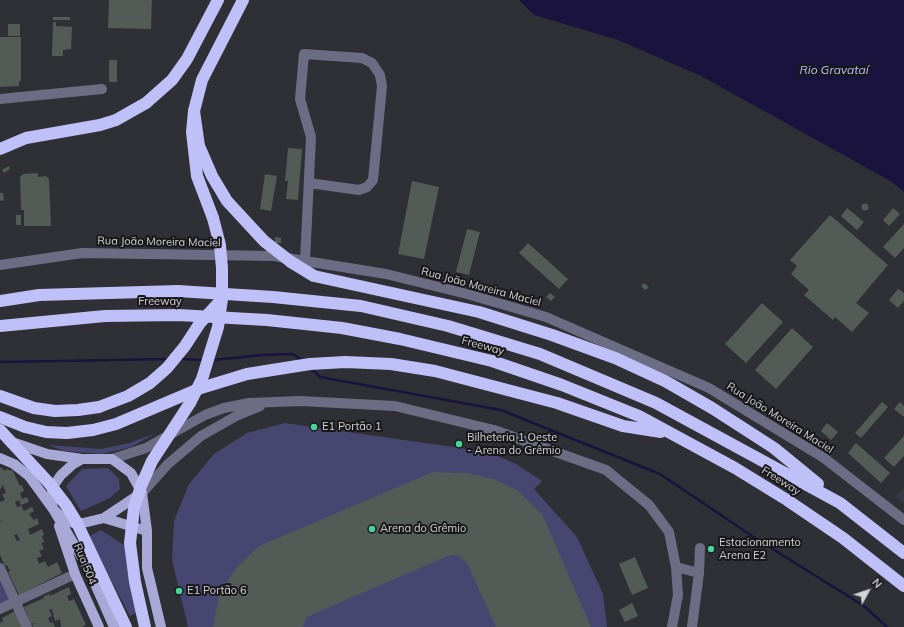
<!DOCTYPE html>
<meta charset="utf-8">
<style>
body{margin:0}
#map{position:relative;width:904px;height:627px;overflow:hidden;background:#2f3036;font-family:Mulish,sans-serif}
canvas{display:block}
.north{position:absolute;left:848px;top:571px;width:40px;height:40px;-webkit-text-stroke:3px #18181b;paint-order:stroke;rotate:50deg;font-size:11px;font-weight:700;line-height:16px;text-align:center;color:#d3d3d7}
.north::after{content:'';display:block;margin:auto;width:14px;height:18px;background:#d3d3d7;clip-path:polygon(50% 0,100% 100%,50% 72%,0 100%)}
</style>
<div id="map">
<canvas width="904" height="627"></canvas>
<div class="north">N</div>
</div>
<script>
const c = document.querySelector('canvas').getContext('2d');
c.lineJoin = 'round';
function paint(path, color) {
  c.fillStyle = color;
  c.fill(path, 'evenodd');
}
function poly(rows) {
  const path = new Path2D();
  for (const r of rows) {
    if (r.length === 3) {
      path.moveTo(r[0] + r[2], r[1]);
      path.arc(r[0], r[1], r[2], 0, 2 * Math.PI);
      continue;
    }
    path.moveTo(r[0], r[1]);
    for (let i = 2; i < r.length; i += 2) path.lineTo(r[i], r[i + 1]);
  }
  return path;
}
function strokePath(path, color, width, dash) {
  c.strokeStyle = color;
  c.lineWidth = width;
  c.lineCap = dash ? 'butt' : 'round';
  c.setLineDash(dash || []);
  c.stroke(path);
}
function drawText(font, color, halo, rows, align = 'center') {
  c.font = font + ' Mulish,sans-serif';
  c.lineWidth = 4;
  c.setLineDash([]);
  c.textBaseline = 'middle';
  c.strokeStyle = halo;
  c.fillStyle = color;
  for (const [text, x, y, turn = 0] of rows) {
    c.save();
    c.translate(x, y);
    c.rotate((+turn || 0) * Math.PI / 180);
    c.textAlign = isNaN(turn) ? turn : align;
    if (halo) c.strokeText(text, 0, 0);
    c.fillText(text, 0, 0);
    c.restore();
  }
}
paint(poly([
 [904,488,904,504,895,497]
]), '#383845');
paint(poly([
 [285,423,488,452,516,464,542,481,534,489,577,537,603,594,607,627,188,627,172,560,174,521,189,484,214,454,247,433],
 [156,433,131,447,102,454,64,451,48,445,101,449,130,443],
 [108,468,119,479,120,489,110,498,81,511,66,486,82,469],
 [101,530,127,547,140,611,130,616,88,537],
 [0,575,11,600,0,605]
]), '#474670');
paint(poly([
 [519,0,904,0,904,192,892,182,701,76,618,40,534,15]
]), '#19133e');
strokePath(poly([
 [179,359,204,360],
 [213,360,263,355,293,354,303,361],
 [0,362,170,359],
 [311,368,320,377,501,410,660,474,755,538,864,606,887,627]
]), '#19133e', 2.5);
paint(poly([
 [109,0,152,0,151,29,108,28],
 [53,17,70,17,70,20,53,20],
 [53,22,56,22,56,26,72,27,71,49,63,50,63,56,52,56],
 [8,24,20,24,20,36,8,36],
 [0,37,21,37,21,81,19,81,19,86,0,87],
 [109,60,117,60,117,82,109,82],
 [288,148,302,149,298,200,286,199,288,181,285,181],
 [9,166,10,169,4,173,2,170],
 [38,173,38,177,46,176,49,179,51,226,24,226,24,210,21,210,20,177,23,174],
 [265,174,277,176,271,211,260,209],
 [412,181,439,187,424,259,398,254],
 [0,193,3,193,4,200,0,201],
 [865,207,3.5],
 [847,208,864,222,857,230,841,216],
 [893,208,900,214,889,226,883,220],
 [16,215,21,215,21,225,16,225],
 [830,215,888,265,856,303,869,313,852,332,835,317,833,320,804,295,809,290,791,274,797,266,790,260],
 [904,224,904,248,895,258,883,247],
 [467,229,480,232,469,275,456,272],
 [275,237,281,238,281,243,275,243],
 [528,243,568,279,559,289,519,253],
 [644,283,649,287,645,290,641,286],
 [898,289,904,293,904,301,898,308,889,300],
 [550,293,555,297,551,301,546,297],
 [762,303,783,322,746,363,725,344],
 [792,328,813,347,776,389,755,370],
 [882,402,888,407,861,438,855,433],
 [900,402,904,406,904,417,894,409],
 [827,423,838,432,831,440,821,431],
 [904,436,904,456,894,467,884,458],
 [856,443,890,473,881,483,848,453],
 [0,467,5,471,7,469,11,471,12,469,20,486,22,485,24,491,20,493,22,499,27,497,29,502,21,505,24,511,32,507,34,511,29,514,34,520,37,518,39,524,28,529,30,535,42,529,44,535,42,536,44,542,41,543,44,549,39,551,42,556,37,558,39,564,45,561,48,567,57,562,62,573,19,595,8,572,10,571,7,565,5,566,0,555,0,522,3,520,0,521,0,502,5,500,2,494,6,493,3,485,0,490],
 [19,500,21,506,17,507,15,502],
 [17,534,20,540,17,541,14,535],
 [433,472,466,473,494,479,517,490,542,514,591,627,496,627,467,563,459,556,454,555,448,556,311,615,306,618,303,627,213,627,219,596,236,568,259,546],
 [635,557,648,588,632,595,619,564],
 [69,587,71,594,67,596,69,601,74,599,86,625,82,627,61,627,60,619,55,621,52,609,49,610,52,616,48,618,50,623,53,622,55,627,33,627,32,625,36,623,31,624,24,607,44,598,43,597,49,594,50,596],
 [632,603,638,616,625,622,619,610],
 [17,610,25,627,0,627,0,623,3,621,2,618]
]), '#535b57');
strokePath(poly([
 [0,99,102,89],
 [305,261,311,137,300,99,304,54,362,58,372,63,380,75,382,86,373,180,367,187,359,190,309,183],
 [0,265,82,253,274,256,386,274,467,294,546,317,709,388,824,458,904,520],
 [112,459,146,448,205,415,224,408,249,403,300,401,395,406,494,430,606,470,649,505,669,532,676,567,678,595,672,627],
 [142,493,168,464,201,436,238,415,260,406],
 [676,567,699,573],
 [0,568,27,627],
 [0,609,75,574],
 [692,627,699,573,700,548]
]), '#6c6d84', 10);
strokePath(poly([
 [9,441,47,454,82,459,112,459,131,473,142,493,147,531,147,568,161,627],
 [0,458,14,464,29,476,53,509,64,519,73,523,83,523,104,518,140,494],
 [82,459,72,465,61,475,54,485,51,496,53,509,88,568,114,627],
 [104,518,147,531],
 [59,526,75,574,99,627]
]), '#a8a9d7', 10);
strokePath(poly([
 [0,149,26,138,100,125,116,120,146,103,172,80,187,59,218,0],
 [213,218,197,176,192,132,194,111,202,80,243,0],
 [291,262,314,276,479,312,552,335,615,358,665,381,712,408,774,448,818,484],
 [0,301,39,295,178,291,273,297,361,306,448,326,540,354,656,403,840,503,904,553],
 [0,326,105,316,178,315,267,320,342,328,400,339,492,361,562,385,639,416,735,468,787,500,843,538,904,586],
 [0,396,34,408,55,411,78,410,99,407],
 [0,417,25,427,46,432,67,433,93,430,116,424,201,388,247,374,310,364,345,362,391,364,435,371,557,403,623,426,661,432]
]), '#bfc0f8', 12);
strokePath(poly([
 [194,111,199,146,212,176,227,201,264,241,291,262],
 [99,407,128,396,150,383,167,368,185,346,200,323,222,299],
 [0,430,49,483,66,505,77,523,126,627],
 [145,627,135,582,130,543,134,508,141,486,152,461,190,403,202,379,218,327,222,299,222,268,220,245,213,218]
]), '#bfc0f8', 12);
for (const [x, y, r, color] of [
 [314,427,4,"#4ad49c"],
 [459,444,4,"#4ad49c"],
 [372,529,4,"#4ad49c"],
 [711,549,4,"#4ad49c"],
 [179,591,4,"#4ad49c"]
]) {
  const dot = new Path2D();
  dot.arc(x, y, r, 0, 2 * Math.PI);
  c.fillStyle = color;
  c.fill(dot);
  strokePath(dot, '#18181b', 1.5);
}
drawText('11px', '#d3d3d7', '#18181b', [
 ["Rua João Moreira Maciel",159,242,1],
 ["Rua João Moreira Maciel",481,287,15],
 ["Freeway",160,302],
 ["Freeway",483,346,15],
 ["Rua João Moreira Maciel",780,418,32],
 ["Freeway",781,481,32],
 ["Rua 504",85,564,68]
]);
drawText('11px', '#d3d3d7', '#18181b', [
 ["E1 Portão 1",322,427],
 ["Bilheteria 1 Oeste",467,438],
 ["- Arena do Grêmio",467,451],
 ["Arena do Grêmio",380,529],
 ["Estacionamento",719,543],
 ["Arena E2",719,556],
 ["E1 Portão 6",187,591]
], 'left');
drawText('italic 12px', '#bdbdfc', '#18181b', [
 ["Rio Gravataí",834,70]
]);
</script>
